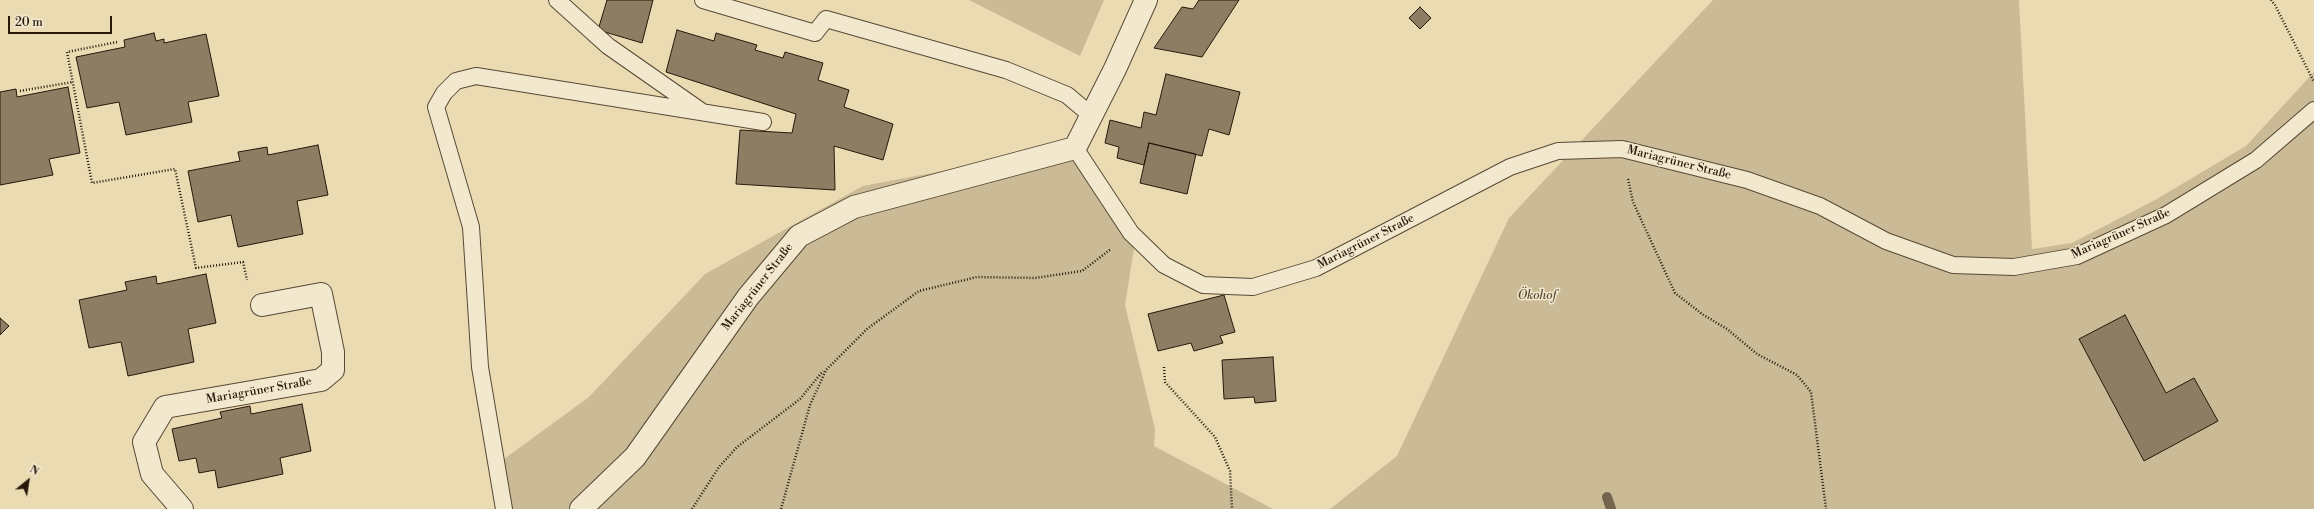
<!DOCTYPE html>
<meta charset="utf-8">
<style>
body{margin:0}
#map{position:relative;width:2314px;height:509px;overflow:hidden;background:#ebdbb3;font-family:"Libre Bodoni",serif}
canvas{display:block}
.north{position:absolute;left:8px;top:461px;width:40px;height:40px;-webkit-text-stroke:3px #f2e8ce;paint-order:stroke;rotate:30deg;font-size:11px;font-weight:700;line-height:16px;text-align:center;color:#27180b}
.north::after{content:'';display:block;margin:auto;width:14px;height:18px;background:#27180b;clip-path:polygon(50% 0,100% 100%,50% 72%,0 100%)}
.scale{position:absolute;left:8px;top:16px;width:104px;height:18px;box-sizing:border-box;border:2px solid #27180b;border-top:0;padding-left:5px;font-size:12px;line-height:14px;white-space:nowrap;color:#27180b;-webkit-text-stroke:3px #f2e8ce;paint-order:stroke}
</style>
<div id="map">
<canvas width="2314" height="509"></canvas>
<div class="north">N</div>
<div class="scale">20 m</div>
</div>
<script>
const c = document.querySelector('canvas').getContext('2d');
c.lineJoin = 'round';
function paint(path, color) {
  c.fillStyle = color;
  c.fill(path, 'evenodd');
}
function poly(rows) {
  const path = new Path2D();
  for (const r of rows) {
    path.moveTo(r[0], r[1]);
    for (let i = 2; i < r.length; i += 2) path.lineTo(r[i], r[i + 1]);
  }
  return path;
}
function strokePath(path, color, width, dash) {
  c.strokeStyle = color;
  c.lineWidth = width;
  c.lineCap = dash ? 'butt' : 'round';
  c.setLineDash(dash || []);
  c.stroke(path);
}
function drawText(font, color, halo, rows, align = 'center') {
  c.font = font + ' "Libre Bodoni",serif';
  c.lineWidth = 3;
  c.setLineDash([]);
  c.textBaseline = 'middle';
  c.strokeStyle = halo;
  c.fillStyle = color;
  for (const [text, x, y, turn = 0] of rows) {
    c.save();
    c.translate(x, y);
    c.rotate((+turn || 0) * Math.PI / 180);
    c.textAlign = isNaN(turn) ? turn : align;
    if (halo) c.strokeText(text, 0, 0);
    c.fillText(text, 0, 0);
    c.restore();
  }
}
paint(poly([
 [969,0,1104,0,1080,56],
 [1713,0,2019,0,2032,249,2072,243,2155,200,2246,146,2314,72,2314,509,1330,509,1397,456,1509,218],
 [1038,153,1073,159,1134,248,1125,305,1155,429,1154,446,1273,509,499,509,489,470,589,397,705,274,863,186]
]), '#caba96');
strokePath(poly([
 [1607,497,1611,509]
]), '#74654e', 10);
const building = poly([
 [607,0,653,0,642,43,598,30,607,0],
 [1199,0,1239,0,1202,57,1154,48,1182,7,1193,9,1199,0],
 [1420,7,1431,18,1420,29,1409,18,1420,7],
 [677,30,714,41,716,33,757,45,755,50,783,58,785,52,823,63,818,80,849,90,844,107,893,124,883,160,834,146,835,190,736,184,740,130,792,133,796,114,666,72,677,30],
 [154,33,156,41,164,39,164,43,206,34,219,96,188,102,192,122,126,135,119,102,87,108,76,57,125,47,124,40,154,33],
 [1166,74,1240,92,1229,135,1209,129,1202,156,1149,143,1144,165,1117,158,1119,147,1105,143,1110,120,1141,128,1144,112,1156,115,1166,74],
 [68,87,80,153,49,159,53,175,0,185,0,92,16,89,17,97,68,87],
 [1149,143,1196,154,1187,194,1140,183,1149,143],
 [318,145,328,195,297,201,303,234,238,247,231,215,198,222,188,171,240,161,238,152,267,147,268,155,318,145],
 [206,274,216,323,188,329,194,362,128,376,121,342,89,348,79,300,127,290,125,282,156,276,157,284,206,274],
 [1224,295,1235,332,1220,336,1223,343,1194,351,1191,343,1158,351,1148,314,1224,295],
 [2125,315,2166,393,2194,378,2218,421,2144,461,2079,339,2125,315],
 [0,318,9,326,0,335,0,318],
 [1273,357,1276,401,1255,403,1254,397,1224,399,1222,360,1273,357],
 [302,404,311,451,280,458,283,474,218,488,215,470,199,473,196,458,179,461,172,429,222,418,220,412,250,406,251,414,302,404]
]);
paint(building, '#8d7d62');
strokePath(building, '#27180b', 1);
const lane = poly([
 [557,0,608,46,701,111],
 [703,0,815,33,826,19,1006,70,1067,95,1092,116],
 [1075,148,1131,233,1164,265,1203,285,1253,287,1316,268,1510,167,1558,151,1622,149,1747,180,1820,206,1886,241,1953,265,2014,267,2077,256,2166,215,2256,160,2314,110],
 [504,509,480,367,471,227,436,107,444,93,456,81,476,76,763,122]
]);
const street = poly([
 [182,509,152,474,144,442,165,407,321,380,333,370,333,352,321,294,262,305],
 [581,509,635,457,748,297,799,236,854,207,1075,148,1115,69,1146,0]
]);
strokePath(lane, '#584935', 18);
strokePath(street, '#584935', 24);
strokePath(poly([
 [2271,0,2275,5,2314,82],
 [117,42,67,52,92,183,175,169,196,268,243,262,247,280],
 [20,91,73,82],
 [1628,179,1633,202,1675,293,1702,314,1727,329,1757,354,1797,375,1811,392,1826,509],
 [1164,367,1165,382,1215,437,1230,471,1232,509],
 [692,509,719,467,737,447,800,399,823,371],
 [781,509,810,405,826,370,867,329,919,291,977,277,1035,278,1082,271,1111,249]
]), '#27180b', 2.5, [1, 2]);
strokePath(lane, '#f2e8ce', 16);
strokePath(street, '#f2e8ce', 22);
drawText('12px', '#27180b', '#f2e8ce', [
 ["Mariagrüner Straße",1679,163,14],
 ["Mariagrüner Straße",2121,234,-24],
 ["Mariagrüner Straße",1366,242,-27],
 ["Mariagrüner Straße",758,287,-52],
 ["Mariagrüner Straße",259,391,-10]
]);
drawText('italic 12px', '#584935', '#f2e8ce', [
 ["Ökohof",1537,296]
]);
</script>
